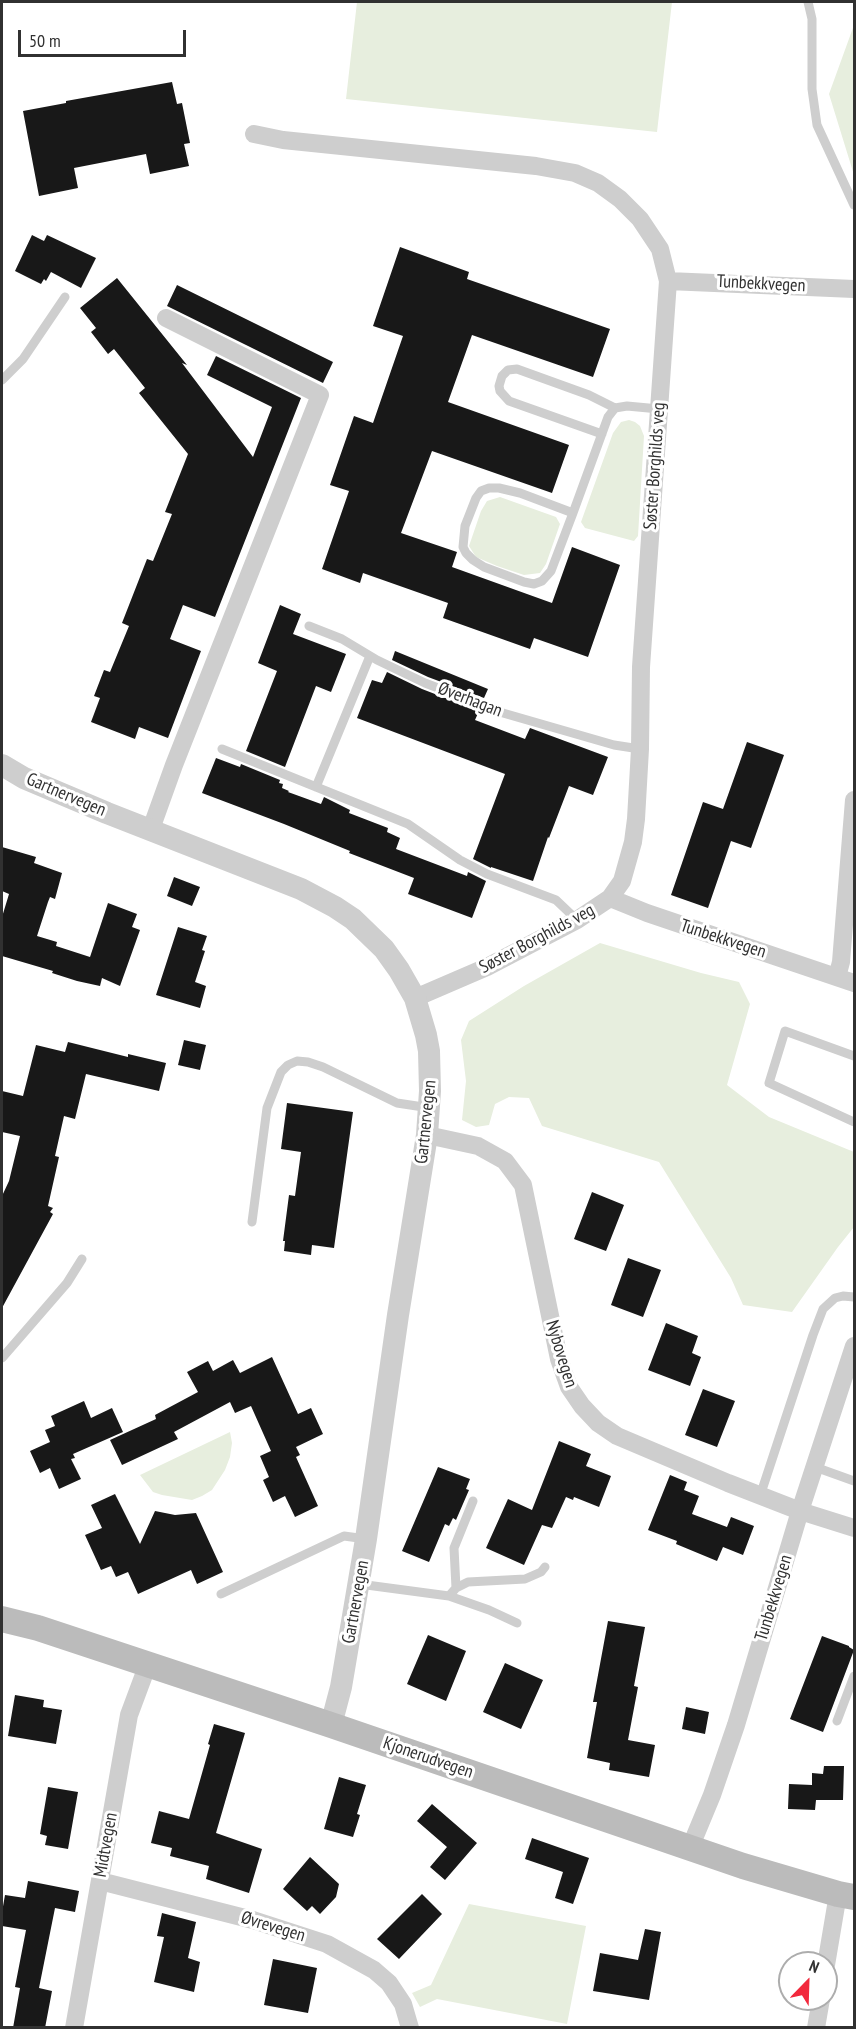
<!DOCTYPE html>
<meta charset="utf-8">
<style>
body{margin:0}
#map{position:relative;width:856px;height:2029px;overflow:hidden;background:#fff;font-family:"PT Sans Narrow",sans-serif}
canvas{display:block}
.frame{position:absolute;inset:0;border:3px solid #313131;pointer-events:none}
.north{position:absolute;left:778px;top:1951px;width:60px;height:60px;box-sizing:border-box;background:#fff;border:2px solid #adadad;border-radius:50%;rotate:23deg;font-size:16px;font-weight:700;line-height:24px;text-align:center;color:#313131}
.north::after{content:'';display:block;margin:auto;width:21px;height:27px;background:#f2293d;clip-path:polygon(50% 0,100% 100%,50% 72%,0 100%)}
.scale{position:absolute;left:18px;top:30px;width:168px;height:27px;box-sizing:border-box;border:3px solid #313131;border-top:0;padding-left:8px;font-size:18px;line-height:21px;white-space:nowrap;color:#313131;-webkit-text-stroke:4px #fff;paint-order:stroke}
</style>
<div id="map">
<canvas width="856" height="2029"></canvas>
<div class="frame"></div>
<div class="north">N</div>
<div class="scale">50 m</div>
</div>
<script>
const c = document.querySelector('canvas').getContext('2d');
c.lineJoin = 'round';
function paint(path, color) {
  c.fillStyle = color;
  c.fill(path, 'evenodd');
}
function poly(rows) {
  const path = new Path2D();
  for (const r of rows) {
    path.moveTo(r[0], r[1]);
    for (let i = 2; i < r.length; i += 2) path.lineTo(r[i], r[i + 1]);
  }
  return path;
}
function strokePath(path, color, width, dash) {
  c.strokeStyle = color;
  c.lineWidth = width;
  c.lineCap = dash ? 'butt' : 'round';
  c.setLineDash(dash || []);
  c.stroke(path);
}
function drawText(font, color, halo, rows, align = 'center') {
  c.font = font + ' "PT Sans Narrow",sans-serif';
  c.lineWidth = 6;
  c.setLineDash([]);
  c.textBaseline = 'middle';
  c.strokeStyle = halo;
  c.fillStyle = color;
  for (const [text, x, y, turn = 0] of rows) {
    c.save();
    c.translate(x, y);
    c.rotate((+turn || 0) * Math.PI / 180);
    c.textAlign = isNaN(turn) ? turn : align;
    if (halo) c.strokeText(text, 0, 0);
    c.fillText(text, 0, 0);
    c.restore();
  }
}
paint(poly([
 [357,2,672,2,657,132,346,99],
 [854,25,854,175,829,94],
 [629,420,635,422,640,426,644,436,638,536,634,541,585,528,581,522,613,433,621,422],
 [500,497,556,517,560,524,546,564,540,573,524,575,497,566,476,557,469,546,481,511,487,501],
 [600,943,701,973,739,982,750,1004,727,1085,769,1117,854,1152,854,1227,838,1247,792,1312,743,1305,731,1278,659,1162,542,1126,529,1098,509,1097,495,1104,489,1125,476,1127,462,1120,466,1081,461,1040,469,1021,524,986],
 [230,1432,232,1443,230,1457,225,1470,212,1490,202,1496,192,1500,162,1495,153,1492,140,1475],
 [469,1904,586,1926,567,2024,437,1999,420,2007,412,1993,431,1985]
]), '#e7eede');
paint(poly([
 [172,82,177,104,182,103,190,143,184,144,189,166,150,174,146,154,74,168,78,188,39,196,23,111,66,103,66,101],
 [32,235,44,241,47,235,96,258,81,288,51,272,46,281,44,279,41,284,15,271],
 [400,247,469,272,467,279,610,329,593,377,472,335,448,402,569,445,552,493,432,451,401,533,457,552,452,567,552,603,572,547,620,565,588,657,534,638,530,649,443,618,448,603,363,573,360,583,322,569,349,491,330,485,354,416,373,423,403,336,373,326],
 [117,278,187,365,182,363,253,457,272,407,207,375,216,356,301,398,215,617,183,605,170,639,201,651,168,738,139,727,135,739,91,722,100,698,94,696,104,670,110,672,129,626,122,623,147,559,153,561,172,514,165,512,188,454,139,393,145,388,114,349,108,354,91,332,96,328,80,308],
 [177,285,333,362,323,383,167,306],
 [280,605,301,614,293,634,346,654,331,692,316,686,285,767,246,751,277,671,258,663],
 [395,651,488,689,484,698,428,677,392,660],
 [387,672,422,689,479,711,475,720,525,739,530,728,608,757,593,795,569,786,549,838,548,837,533,881,491,867,491,868,473,859,505,774,357,718,372,680,382,683],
 [747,742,784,755,751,848,731,841,708,908,671,895,703,802,723,809],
 [216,758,240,767,241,764,280,780,279,783,283,784,282,788,289,791,288,792,321,804,324,797,350,810,349,813,388,828,387,832,400,838,396,849,467,876,468,872,486,881,472,918,408,894,414,878,349,853,350,851,284,824,202,793],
 [2,847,36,857,34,863,62,873,55,899,50,897,48,902,37,936,57,942,56,946,90,957,108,903,137,914,132,927,140,930,120,986,102,978,100,986,77,981,52,973,53,971,2,956,2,917,9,894,2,891],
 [174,877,200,887,192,906,167,896],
 [178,927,207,936,202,950,205,951,195,982,206,986,200,1008,156,995],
 [184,1040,206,1045,200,1070,178,1065],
 [68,1042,128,1057,128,1054,166,1063,159,1091,86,1074,75,1119,64,1116,55,1156,59,1157,48,1206,53,1208,50,1212,53,1214,2,1308,2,1196,9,1181,20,1136,2,1132,2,1091,23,1096,36,1045,65,1052],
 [287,1103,353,1112,334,1248,312,1245,311,1255,284,1251,285,1241,283,1241,289,1195,295,1196,301,1152,281,1149],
 [592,1192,624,1205,606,1251,574,1239],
 [628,1258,661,1270,643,1317,611,1305],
 [666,1323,698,1336,692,1353,701,1357,690,1386,648,1370],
 [272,1357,298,1414,311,1408,323,1434,296,1447,300,1455,296,1457,318,1506,295,1517,285,1496,273,1502,263,1480,269,1477,260,1456,271,1451,251,1406,235,1413,230,1402,174,1432,178,1439,122,1465,110,1440,156,1419,155,1415,198,1392,187,1372,208,1361,213,1371,233,1360,240,1373],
 [703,1389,735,1401,717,1447,685,1435],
 [84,1401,91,1418,112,1408,123,1432,73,1454,75,1458,71,1459,81,1479,59,1489,50,1468,40,1473,30,1451,50,1442,45,1430,55,1426,51,1416],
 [559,1441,591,1454,586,1466,611,1476,599,1507,574,1497,573,1500,566,1497,552,1528,542,1525,524,1565,486,1548,508,1499,532,1510],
 [438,1467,470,1479,466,1489,469,1490,456,1520,453,1518,449,1526,445,1524,429,1562,402,1551],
 [670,1475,687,1482,684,1490,699,1496,692,1514,727,1527,731,1517,754,1526,743,1555,723,1547,717,1561,676,1544,677,1541,648,1530],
 [115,1494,140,1544,155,1511,175,1515,196,1513,223,1572,197,1584,191,1570,138,1594,128,1572,116,1577,111,1566,101,1570,85,1535,102,1528,91,1505],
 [608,1621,645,1627,634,1686,638,1687,628,1740,655,1745,649,1777,609,1770,610,1763,587,1758,597,1702,593,1702],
 [428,1635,466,1651,446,1701,407,1684],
 [822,1636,849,1646,849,1647,854,1650,823,1732,790,1719],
 [505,1663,543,1680,521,1729,483,1712],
 [15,1695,44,1700,43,1707,62,1710,56,1744,8,1736],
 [686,1707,709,1712,705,1734,682,1729],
 [214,1724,245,1733,216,1833,262,1849,249,1893,206,1879,209,1866,170,1856,172,1848,151,1843,159,1811,189,1819,210,1745,208,1744],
 [824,1766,844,1766,843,1800,816,1800,815,1810,788,1809,789,1784,812,1785,812,1773,823,1774],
 [339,1777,366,1785,357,1814,360,1815,353,1837,324,1829],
 [48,1787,78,1792,68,1849,45,1845,47,1836,40,1834],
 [432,1804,477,1843,445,1880,430,1867,447,1847,417,1821],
 [532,1838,589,1858,573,1904,555,1898,563,1872,525,1859],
 [310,1857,339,1884,336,1897,320,1914,312,1906,307,1911,283,1889],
 [28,1881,79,1891,75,1912,55,1908,39,1988,52,1991,45,2028,13,2028,20,1988,15,1987,26,1930,2,1926,2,1912,5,1895,25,1898],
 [422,1894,442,1914,399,1959,377,1939],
 [162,1913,196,1922,188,1958,200,1962,194,1992,154,1982,164,1937,157,1936],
 [645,1929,661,1932,649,2000,593,1991,600,1953,638,1960],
 [273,1959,317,1968,308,2013,264,2005]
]), '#181818');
strokePath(poly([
 [808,2,812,19,812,89,817,125,854,205],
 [2,380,23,359,65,297],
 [602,434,509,401,500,391,499,386,502,376,508,370,517,369,589,395,615,408],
 [573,513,520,493,499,488,489,488,481,491,476,498,465,526,463,547,466,553,473,560,484,567,524,582,534,584,542,581,551,571,573,513,608,417,615,408,627,406,659,409],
 [309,626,342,639,377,660,425,683,503,713,614,745,640,749],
 [222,749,408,824,460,860,487,874,556,900,577,920],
 [316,787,370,656],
 [854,1056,785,1031,769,1083,854,1122],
 [252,1222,267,1108,281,1072,288,1065,297,1061,308,1062,323,1067,397,1103,430,1108],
 [2,1358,67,1283,82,1259],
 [815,1467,854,1481],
 [760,1496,813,1335,823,1309,835,1298,843,1296,854,1297],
 [359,1584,449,1596,489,1610,517,1623],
 [456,1588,454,1548,473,1501],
 [221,1594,344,1536,366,1539],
 [449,1596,456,1588,468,1582,525,1579,541,1572,545,1567],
 [837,1721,854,1676]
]), '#cecece', 9);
strokePath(poly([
 [254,134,283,140,536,166,575,173,598,183,620,199,640,219,660,249,668,281,641,667,640,749,636,819,633,842,622,881,610,898,577,920,487,967,415,998],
 [668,281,854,289],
 [151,829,174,765,320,395,166,318],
 [610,898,647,913,854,983],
 [837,977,841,962,854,800],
 [427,1135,478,1146,505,1161,523,1185,559,1359,569,1387,582,1406,598,1423,617,1436,728,1483,800,1511,854,1528],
 [690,1848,712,1795,736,1725,800,1511,854,1346],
 [100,1881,253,1920,327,1944,374,1970,389,1983,403,2004,410,2028],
 [826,1965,838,1894],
 [74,2028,129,1715,148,1664],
 [816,2028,821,1999]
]), '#cecece', 18);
strokePath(poly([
 [2,765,24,778,107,813,301,889,335,907,353,919,384,949,399,970,415,998,426,1035,429,1051,430,1091,427,1135,398,1315,366,1539,341,1687,331,1725]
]), '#cecece', 22);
strokePath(poly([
 [2,1619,38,1628,331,1725,743,1866,838,1894,854,1897]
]), '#bbb', 26);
drawText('18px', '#313131', '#fff', [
 ["Tunbekkvegen",761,284,3],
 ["Søster Borghilds veg",655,466,-86],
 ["Øverhagan",470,700,21],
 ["Gartnervegen",66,795,23],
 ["Søster Borghilds veg",537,939,-28],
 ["Tunbekkvegen",723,939,18],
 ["Gartnervegen",426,1122,-84],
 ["Nybovegen",561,1354,73],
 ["Tunbekkvegen",774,1598,-73],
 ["Gartnervegen",356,1602,-80],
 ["Kjonerudvegen",428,1758,19],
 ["Midtvegen",106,1845,-80],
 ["Øvrevegen",273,1927,17]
]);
</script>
